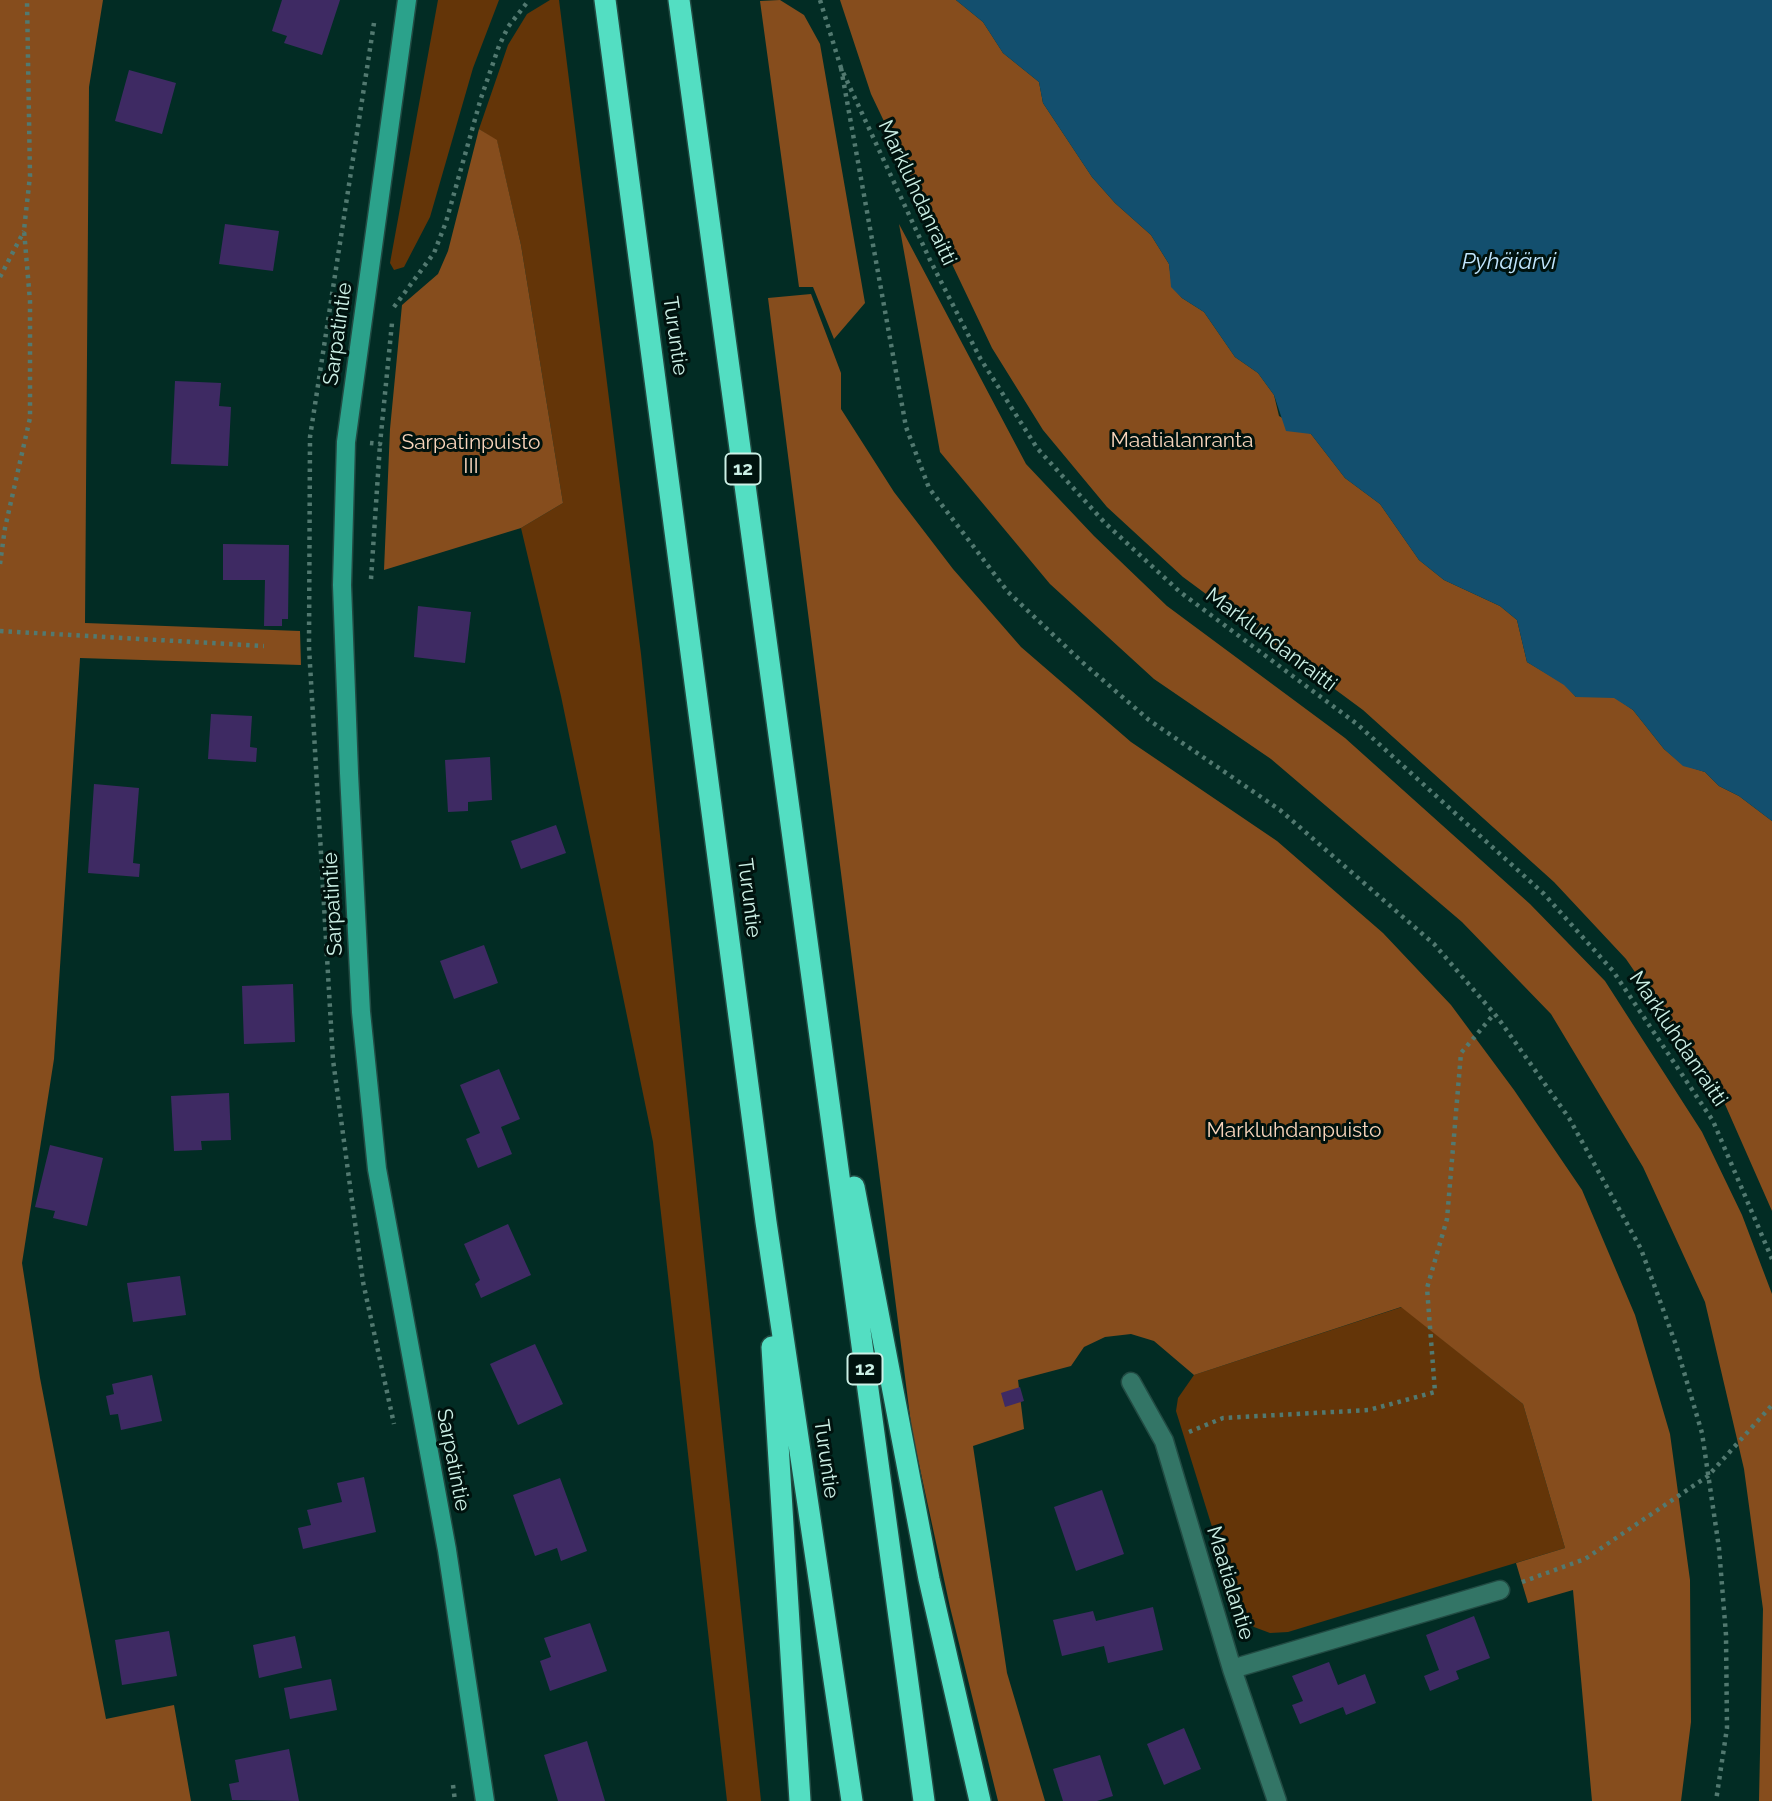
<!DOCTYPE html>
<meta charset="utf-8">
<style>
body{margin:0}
canvas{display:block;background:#022c24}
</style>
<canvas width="1772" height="1801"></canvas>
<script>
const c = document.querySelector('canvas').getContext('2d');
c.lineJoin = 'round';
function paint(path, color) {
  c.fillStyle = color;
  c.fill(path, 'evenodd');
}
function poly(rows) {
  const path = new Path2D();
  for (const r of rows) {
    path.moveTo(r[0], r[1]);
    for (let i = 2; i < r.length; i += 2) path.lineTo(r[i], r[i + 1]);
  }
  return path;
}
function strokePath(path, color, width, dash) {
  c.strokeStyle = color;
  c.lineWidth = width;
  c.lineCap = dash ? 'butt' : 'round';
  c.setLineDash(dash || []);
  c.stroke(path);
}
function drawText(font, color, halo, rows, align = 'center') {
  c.font = font + ' Raleway,sans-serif';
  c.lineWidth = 6;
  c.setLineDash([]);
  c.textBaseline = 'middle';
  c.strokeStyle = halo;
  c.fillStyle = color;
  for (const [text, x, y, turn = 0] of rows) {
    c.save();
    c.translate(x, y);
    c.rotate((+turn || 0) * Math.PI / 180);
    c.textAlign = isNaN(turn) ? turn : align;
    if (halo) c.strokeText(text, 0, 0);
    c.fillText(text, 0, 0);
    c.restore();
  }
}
paint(poly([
 [438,0,499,0,473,68,430,217,404,267,394,270,390,263],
 [550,0,559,0,641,654,761,1801,727,1801,653,1142,561,696,521,528,563,503,521,245,497,141,479,129,508,45,527,14],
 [1402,1307,1523,1404,1565,1548,1288,1632,1270,1633,1254,1627,1242,1616,1236,1604,1176,1411,1178,1398,1194,1375]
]), '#643508');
paint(poly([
 [0,0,103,0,89,87,85,623,300,631,301,665,80,658,54,1059,22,1263,40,1378,106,1719,174,1705,191,1801,0,1801],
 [780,0,804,15,820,44,865,303,834,339,813,287,799,287,760,1],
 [840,0,956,0,983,22,1003,53,1039,82,1043,103,1092,177,1115,203,1151,235,1169,264,1172,287,1182,298,1204,312,1235,357,1258,373,1274,395,1279,416,1311,434,1345,478,1380,504,1419,560,1444,580,1500,606,1517,620,1527,662,1564,684,1576,697,1614,697,1633,710,1664,749,1683,765,1705,772,1719,786,1739,796,1772,821,1772,1211,1724,1102,1626,959,1554,882,1363,710,1183,577,1107,507,1043,430,992,348,871,94],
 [479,129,497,140,521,245,563,503,521,528,384,570,390,429,402,305,438,274,448,251],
 [899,224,1026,464,1094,536,1167,606,1345,738,1530,904,1605,981,1702,1132,1742,1215,1772,1294,1772,1801,1759,1801,1763,1609,1744,1469,1705,1302,1643,1167,1551,1014,1462,922,1271,759,1154,679,1050,584,940,452],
 [811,294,841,373,841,409,894,492,953,569,1021,647,1131,742,1277,841,1383,933,1451,1005,1514,1090,1582,1190,1635,1315,1670,1434,1690,1580,1691,1722,1681,1801,1592,1801,1573,1590,1528,1603,1516,1563,1565,1548,1523,1404,1401,1307,1194,1375,1154,1341,1131,1334,1105,1337,1084,1347,1071,1366,1018,1380,1024,1429,973,1446,1007,1673,1045,1801,998,1801,950,1607,912,1432,768,298]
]), '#864d1d');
paint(poly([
 [956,0,1772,0,1772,821,1739,796,1719,786,1705,772,1683,766,1664,749,1633,710,1614,698,1576,697,1564,685,1527,662,1517,620,1500,606,1444,580,1419,560,1380,504,1345,478,1311,434,1286,431,1274,395,1258,373,1235,357,1204,312,1182,298,1171,287,1169,264,1151,235,1115,203,1092,177,1043,103,1039,82,1003,53,983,22]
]), '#134f6e');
paint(poly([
 [282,0,340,0,322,55,284,43,287,36,272,31],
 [129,70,176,83,162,134,115,121],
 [225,224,279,231,273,271,219,264],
 [175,381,221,383,219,406,231,407,228,466,171,464],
 [223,544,289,545,288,619,282,619,282,626,264,626,265,580,223,580],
 [418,606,471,612,465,663,414,657],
 [211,714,252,716,250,747,257,748,256,762,208,759],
 [490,757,492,800,468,802,468,811,448,812,445,760],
 [94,784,139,788,133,863,140,864,139,877,88,873],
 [556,825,566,853,521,869,511,841],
 [484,945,498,983,454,999,440,961],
 [293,984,295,1042,244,1044,242,986],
 [499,1069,520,1119,501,1127,512,1154,478,1168,466,1139,480,1133,460,1085],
 [229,1093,231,1140,201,1141,202,1150,174,1151,171,1096],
 [50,1145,103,1158,87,1226,53,1218,55,1211,35,1207],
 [508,1224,531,1275,481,1298,475,1284,480,1280,464,1244],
 [180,1276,186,1315,133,1322,127,1283],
 [535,1344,563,1404,518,1425,490,1364],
 [152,1375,162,1421,121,1430,118,1414,110,1415,106,1396,114,1394,112,1384],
 [1020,1387,1024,1401,1005,1407,1001,1393],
 [364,1477,376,1532,303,1549,298,1528,311,1525,307,1510,342,1502,337,1483],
 [560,1478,587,1551,561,1561,557,1548,535,1556,513,1495],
 [1102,1490,1124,1554,1076,1571,1054,1507],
 [1153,1607,1163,1650,1108,1663,1104,1646,1062,1656,1053,1620,1093,1611,1096,1621],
 [1474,1616,1490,1658,1456,1671,1459,1679,1430,1691,1424,1676,1439,1670,1426,1635],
 [590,1623,607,1671,550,1691,540,1661,551,1657,544,1638],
 [169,1631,177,1676,122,1685,115,1640],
 [295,1636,302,1668,259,1678,253,1645],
 [1329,1662,1338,1685,1365,1674,1376,1703,1346,1715,1343,1707,1300,1724,1292,1705,1303,1701,1292,1676],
 [331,1679,337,1710,290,1719,284,1688],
 [1184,1728,1201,1769,1164,1785,1147,1744],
 [587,1741,605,1801,558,1801,544,1755],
 [289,1749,299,1801,232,1800,229,1784,239,1782,235,1760],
 [1100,1755,1113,1796,1097,1801,1063,1801,1053,1769]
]), '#3e2a63');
const minor = poly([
 [1131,1382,1164,1441,1232,1669,1277,1801],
 [1232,1669,1500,1590]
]);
const secondary = poly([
 [407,0,346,442,342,585,349,773,361,1012,377,1169,447,1550,485,1801]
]);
const motorway = poly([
 [605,0,766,1222,852,1801],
 [679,0,924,1801],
 [854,1187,929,1579,980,1801],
 [772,1347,800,1801]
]);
strokePath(minor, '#224b43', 21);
strokePath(secondary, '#224b43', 21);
strokePath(motorway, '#224b43', 24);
strokePath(poly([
 [820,0,841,68,930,260,980,358,1037,448,1105,523,1180,592,1357,724,1544,894,1613,971,1713,1121,1772,1259],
 [374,23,310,437,309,647,333,1060,363,1282,394,1424],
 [841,68,906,427,929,488,1008,592,1082,662,1149,720,1280,810,1434,944,1498,1018,1569,1118,1641,1249,1676,1345,1702,1433,1719,1548,1726,1635,1727,1728,1716,1801],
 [0,277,24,231],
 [394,307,434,253,446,222,481,98,499,46,508,27,529,0],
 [370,443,380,444,392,323],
 [0,564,5,528,30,418,30,301,24,230,30,176,27,0],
 [371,579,380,444],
 [0,631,264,646],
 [1189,1432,1223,1418,1369,1410,1435,1392,1427,1288,1447,1219,1461,1053,1494,1014],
 [1522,1582,1585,1559,1708,1476,1772,1405],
 [453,1785,455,1801]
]), '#527970', 4.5, [3.5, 5]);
strokePath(minor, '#337566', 18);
strokePath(secondary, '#2ba28b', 18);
strokePath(motorway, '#53dec2', 21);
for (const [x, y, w] of [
 [743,469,35],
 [865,1369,35]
]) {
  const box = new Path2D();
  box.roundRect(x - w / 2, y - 15.5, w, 31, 5);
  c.fillStyle = '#00120e';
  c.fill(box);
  strokePath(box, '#ccf0e6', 2);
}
drawText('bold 19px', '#ccf0e6', null, [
 ["12",743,469],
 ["12",865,1369]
]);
drawText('21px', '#ccf0e6', '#00120e', [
 ["Markluhdanraitti",917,193,65],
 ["Sarpatintie",338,334,-82],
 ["Turuntie",675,336,82],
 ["Markluhdanraitti",1271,640,37],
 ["Turuntie",749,898,83],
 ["Sarpatintie",333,904,-93],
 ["Markluhdanraitti",1678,1039,56],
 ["Turuntie",826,1459,82],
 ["Sarpatintie",453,1460,79],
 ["Maatialantie",1230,1583,73]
]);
drawText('21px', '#f8d5bc', '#00120e', [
 ["Maatialanranta",1182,441],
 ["Sarpatinpuisto",471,443],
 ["III",471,467],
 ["Markluhdanpuisto",1294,1131]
]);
drawText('italic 23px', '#c0e5fd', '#00120e', [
 ["Pyhäjärvi",1509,262]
]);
</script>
